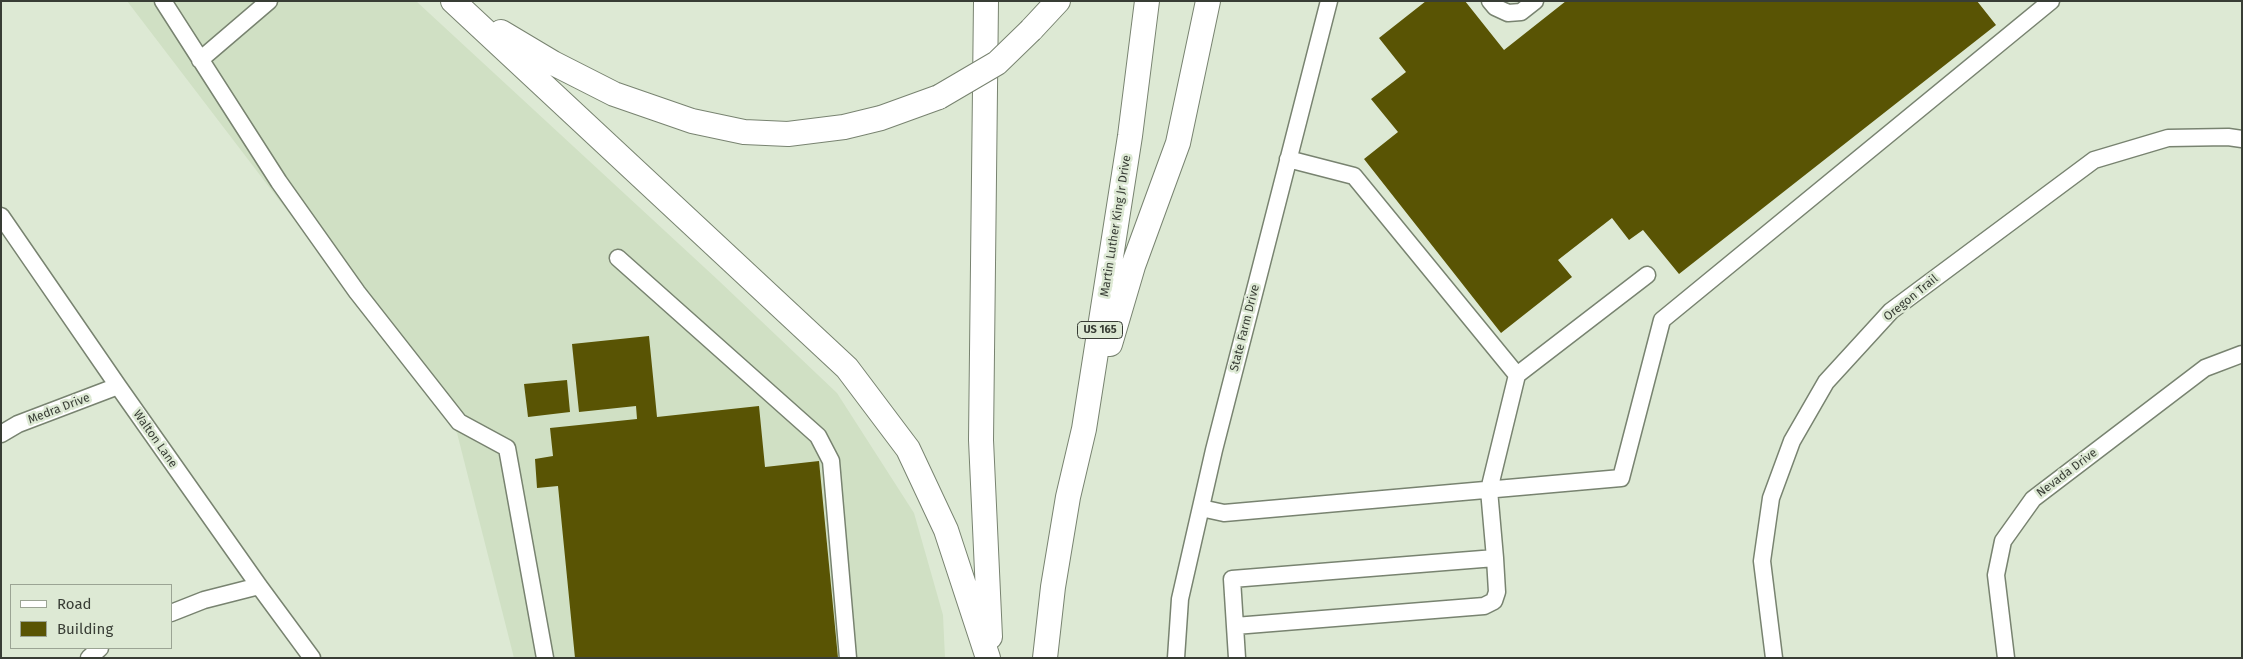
<!DOCTYPE html>
<style>
body{margin:0}
#map{position:relative;width:2243px;height:659px;overflow:hidden;background:#dde9d4;font-family:"Fira Sans",sans-serif}
canvas{display:block}
.frame{position:absolute;inset:0;border:2px solid #383d35;pointer-events:none}
.legend{position:absolute;left:10px;top:584px;width:162px;height:65px;box-sizing:border-box;background:#dde9d4;border:1px solid #9ba494;margin:0;padding:6px 9px;list-style:none;font-size:15px;color:#383d35}
.legend li{display:flex;align-items:center;gap:10px;height:25px}
.legend b{width:25px;border:1px solid #9ba494}
</style>
<div id="map">
<canvas width="2243" height="659"></canvas>
<div class="frame"></div>
<ul class="legend">
<li><b style="height:6px;background:#fff"></b>Road</li>
<li><b style="height:14px;background:#595404"></b>Building</li>
</ul>
</div>
<script>
const c = document.querySelector('canvas').getContext('2d');
c.lineJoin = 'round';
function paint(path, color) {
  c.fillStyle = color;
  c.fill(path, 'evenodd');
}
function poly(rows) {
  const path = new Path2D();
  for (const r of rows) {
    path.moveTo(r[0], r[1]);
    for (let i = 2; i < r.length; i += 2) path.lineTo(r[i], r[i + 1]);
  }
  return path;
}
function strokePath(path, color, width, dash) {
  c.strokeStyle = color;
  c.lineWidth = width;
  c.lineCap = dash ? 'butt' : 'round';
  c.setLineDash(dash || []);
  c.stroke(path);
}
function drawText(font, color, halo, rows, align = 'center') {
  c.font = font + ' "Fira Sans",sans-serif';
  c.lineWidth = 5;
  c.setLineDash([]);
  c.textBaseline = 'middle';
  c.strokeStyle = halo;
  c.fillStyle = color;
  for (const [text, x, y, turn = 0] of rows) {
    c.save();
    c.translate(x, y);
    c.rotate((+turn || 0) * Math.PI / 180);
    c.textAlign = isNaN(turn) ? turn : align;
    if (halo) c.strokeText(text, 0, 0);
    c.fillText(text, 0, 0);
    c.restore();
  }
}
paint(poly([
 [127,1,416,1,718,280,837,393,914,513,943,615,945,658,514,658,457,433]
]), '#d0e0c4');
paint(poly([
 [1426,1,1465,1,1504,50,1566,1,1977,1,1996,25,1679,274,1643,230,1629,240,1612,218,1558,260,1572,277,1501,333,1364,159,1398,132,1371,99,1406,72,1379,38],
 [649,336,657,417,759,406,765,467,819,461,838,658,575,658,558,486,537,488,535,459,553,456,550,428,637,419,636,406,579,412,572,344],
 [567,380,570,412,528,417,524,384]
]), '#595404');
const minor = poly([
 [163,1,279,182,357,292,459,422,507,448,545,658],
 [1490,1,1495,7,1508,13,1521,12,1535,1],
 [200,60,269,1],
 [1288,159,1354,176,1517,375],
 [1,216,118,386,259,586,312,658],
 [618,258,818,436,831,461,848,658],
 [1,434,18,424,118,386],
 [1201,508,1224,513,1621,478,1662,320,2051,1],
 [171,613,204,600,259,586],
 [1235,626,1484,606,1494,601,1497,592,1495,558],
 [89,658,100,648],
 [1176,658,1180,599,1214,450,1329,1],
 [1237,658,1232,579,1495,558,1489,490,1517,375,1647,275],
 [1774,658,1762,561,1771,498,1792,441,1826,382,1891,311,2094,160,2168,138,2228,137,2242,139],
 [2006,658,1996,575,2003,541,2033,499,2205,368,2242,354]
]);
const highway = poly([
 [453,1,847,368,908,449,946,530,988,658],
 [986,1,981,440,990,637],
 [1031,30,1058,1],
 [501,32,553,63,614,94,692,121,744,132,788,134,844,127,881,118,939,97],
 [1110,344,1133,266,1178,143,1208,1],
 [1045,658,1053,587,1068,497,1084,429,1130,136,1147,1]
]);
strokePath(minor, '#788370', 19);
strokePath(highway, '#788370', 26);
strokePath(minor, '#fff', 16);
strokePath(highway, '#fff', 24);
const highwayBridge = poly([
 [939,97,997,63,1031,30]
]);
strokePath(highwayBridge, '#788370', 26, []);
strokePath(highwayBridge, '#fff', 24);
for (const [x, y, w] of [
 [1100,330,45]
]) {
  const box = new Path2D();
  box.roundRect(x - w / 2, y - 8.5, w, 17, 4);
  c.fillStyle = '#dde9d4';
  c.fill(box);
  strokePath(box, '#383d35', 1);
}
drawText('bold 11px', '#383d35', null, [
 ["US 165",1100,330]
]);
drawText('12px', '#383d35', '#dde9d4', [
 ["Martin Luther King Jr Drive",1116,226,-81],
 ["Oregon Trail",1911,298,-39],
 ["State Farm Drive",1245,328,-76],
 ["Medra Drive",59,409,-21],
 ["Walton Lane",155,439,55],
 ["Nevada Drive",2067,473,-37]
]);
</script>
